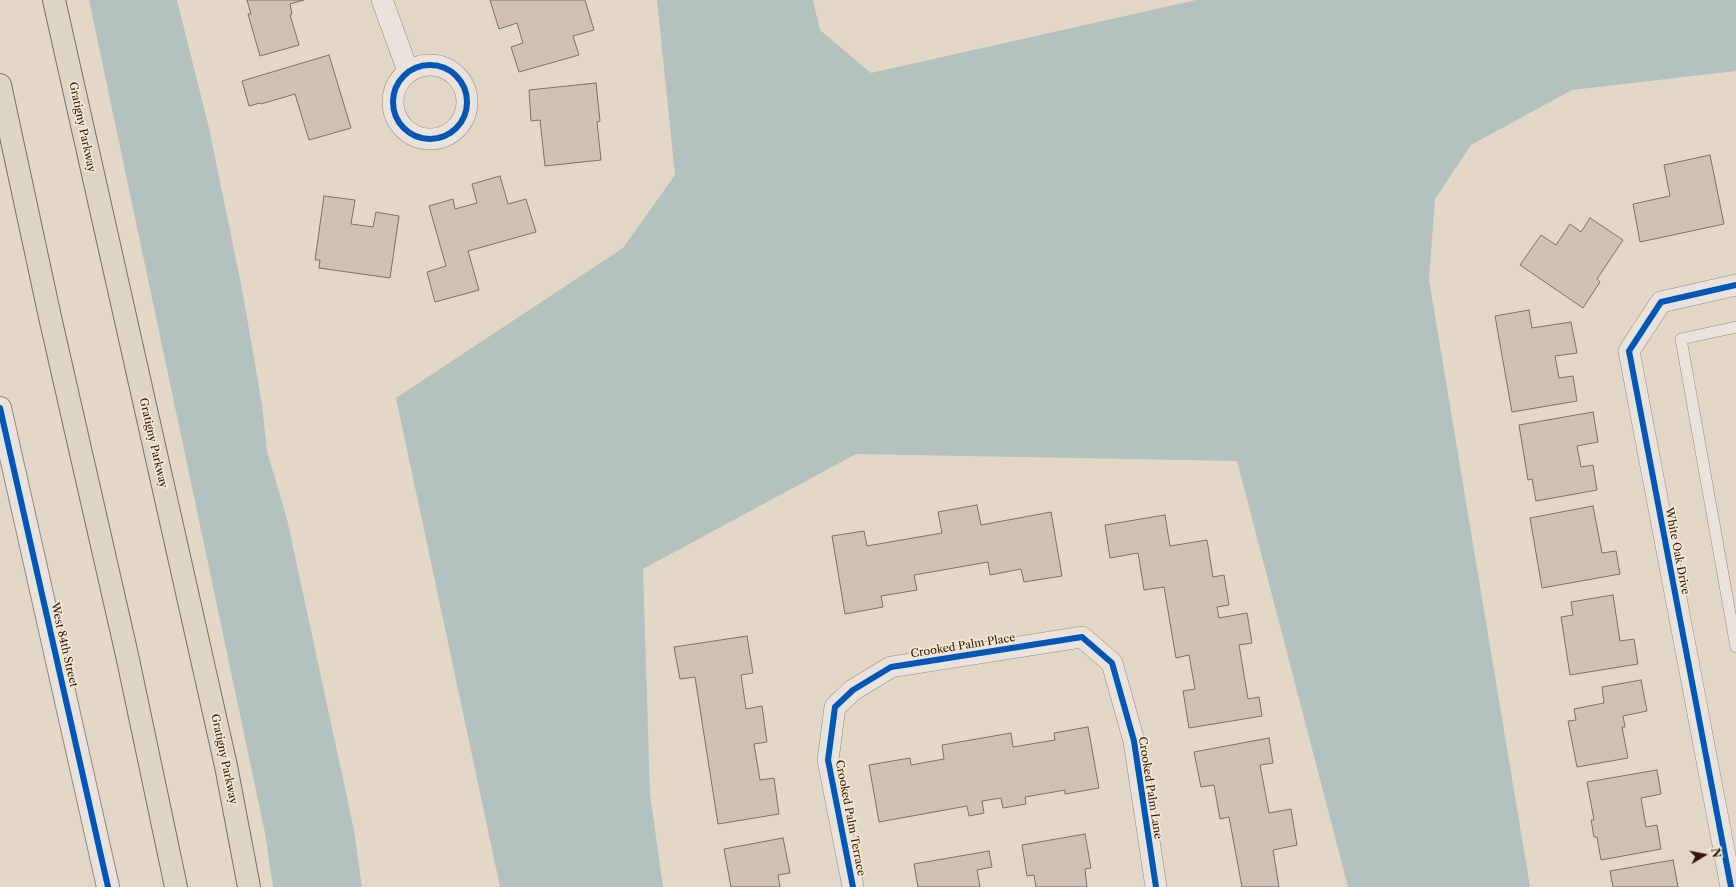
<!DOCTYPE html>
<style>
body{margin:0}
#map{position:relative;width:1736px;height:887px;overflow:hidden;background:#e3d8c8;font-family:"Libre Caslon Text",serif}
canvas{display:block}
.north{position:absolute;left:1684px;top:835px;width:40px;height:40px;-webkit-text-stroke:3px #f5e8d3;paint-order:stroke;rotate:80deg;font-size:11px;font-weight:700;line-height:16px;text-align:center;color:#311507}
.north::after{content:'';display:block;margin:auto;width:14px;height:18px;background:#311507;clip-path:polygon(50% 0,100% 100%,50% 72%,0 100%)}
</style>
<div id="map">
<canvas width="1736" height="887"></canvas>
<div class="north">N</div>
</div>
<script>
const c = document.querySelector('canvas').getContext('2d');
c.lineJoin = 'round';
function paint(path, color) {
  c.fillStyle = color;
  c.fill(path, 'evenodd');
}
function poly(rows) {
  const path = new Path2D();
  for (const r of rows) {
    if (r.length === 3) {
      path.moveTo(r[0] + r[2], r[1]);
      path.arc(r[0], r[1], r[2], 0, 2 * Math.PI);
      continue;
    }
    path.moveTo(r[0], r[1]);
    for (let i = 2; i < r.length; i += 2) path.lineTo(r[i], r[i + 1]);
  }
  return path;
}
function strokePath(path, color, width, dash) {
  c.strokeStyle = color;
  c.lineWidth = width;
  c.lineCap = dash ? 'butt' : 'round';
  c.setLineDash(dash || []);
  c.stroke(path);
}
function drawText(font, color, halo, rows, align = 'center') {
  c.font = font + ' "Libre Caslon Text",serif';
  c.lineWidth = 3.5;
  c.setLineDash([]);
  c.textBaseline = 'middle';
  c.strokeStyle = halo;
  c.fillStyle = color;
  for (const [text, x, y, turn = 0] of rows) {
    c.save();
    c.translate(x, y);
    c.rotate((+turn || 0) * Math.PI / 180);
    c.textAlign = isNaN(turn) ? turn : align;
    if (halo) c.strokeText(text, 0, 0);
    c.fillText(text, 0, 0);
    c.restore();
  }
}
paint(poly([
 [89,0,177,0,209,128,242,289,262,405,267,451,287,519,354,830,362,887,273,887,265,833],
 [657,0,813,0,820,30,871,73,1196,0,1736,0,1736,71,1572,90,1471,145,1435,199,1429,280,1530,887,1348,887,1237,461,856,454,643,569,650,794,663,887,500,887,396,398,623,248,675,175]
]), '#b3c2bf');
const building = poly([
 [247,0,304,0,290,4,292,14,290,15,299,45,260,56,248,14,251,14,247,0],
 [490,0,585,0,594,30,573,36,579,55,519,72,511,47,523,43,517,23,499,29,490,0],
 [329,55,351,128,309,140,295,94,261,104,260,103,249,106,242,81,329,55],
 [596,83,600,121,597,122,601,160,545,166,540,120,531,121,529,90,596,83],
 [1710,155,1724,224,1640,242,1633,204,1670,196,1664,165,1710,155],
 [500,176,508,204,526,199,536,232,468,251,479,290,435,302,427,272,446,266,429,206,453,199,455,209,477,203,472,184,500,176],
 [324,196,355,200,351,224,373,227,376,212,399,216,390,278,319,268,320,260,315,260,324,196],
 [1590,218,1623,240,1597,279,1600,282,1583,308,1520,265,1541,235,1556,245,1570,224,1581,232,1590,218],
 [1529,310,1532,328,1571,322,1577,353,1555,356,1559,378,1573,376,1577,401,1512,412,1495,316,1529,310],
 [1593,412,1598,442,1577,446,1581,467,1593,465,1597,490,1536,501,1532,479,1528,480,1519,425,1593,412],
 [977,505,981,525,1051,512,1062,576,1024,582,1021,569,990,575,988,562,914,575,917,590,881,596,883,607,845,614,832,536,864,531,867,546,942,533,938,512,977,505],
 [1593,506,1602,553,1616,551,1620,574,1542,588,1530,518,1593,506],
 [1165,515,1170,546,1207,540,1213,577,1224,575,1229,605,1217,607,1219,618,1247,613,1252,643,1239,645,1248,699,1259,697,1262,716,1189,728,1183,691,1195,689,1189,655,1176,658,1164,587,1144,590,1138,553,1110,558,1105,525,1165,515],
 [1613,595,1620,641,1634,639,1638,664,1570,675,1561,617,1573,615,1571,602,1613,595],
 [747,636,753,673,741,675,746,709,762,706,767,742,754,744,760,780,774,778,779,814,718,824,695,677,680,679,674,647,747,636],
 [1641,680,1647,711,1623,716,1625,727,1622,727,1628,758,1577,767,1568,721,1576,720,1574,709,1604,703,1602,687,1641,680],
 [1088,727,1099,788,1065,794,1065,790,1025,797,1026,804,1003,808,1001,798,982,801,984,813,969,816,967,806,879,822,869,765,910,758,911,765,944,759,942,745,1011,733,1013,747,1055,740,1054,733,1088,727],
 [1269,738,1273,763,1260,765,1269,813,1291,809,1297,845,1273,850,1279,887,1242,887,1229,817,1220,819,1214,785,1201,787,1194,752,1269,738],
 [1657,770,1661,794,1641,798,1646,827,1657,825,1661,849,1601,860,1597,837,1594,837,1591,820,1594,820,1587,782,1657,770],
 [1085,834,1091,868,1085,869,1087,887,1036,887,1034,875,1027,876,1022,845,1085,834],
 [783,838,790,873,778,875,780,887,731,887,724,849,783,838],
 [989,851,992,867,977,870,980,887,918,887,914,864,989,851],
 [1673,860,1678,887,1613,887,1610,871,1673,860]
]);
paint(building, '#d0c1b4');
strokePath(building, '#797066', 1);
const service = poly([
 [1736,327,1681,339,1736,647]
]);
const minor = poly([
 [382,0,408,71],
 [430,102,37],
 [853,887,828,760,835,707,853,690,891,667,1082,637,1112,663,1134,741,1156,887],
 [1731,887,1629,351,1661,302,1736,285]
]);
const tertiary = poly([
 [0,408,108,887]
]);
const motorway = poly([
 [54,0,226,766,249,887],
 [0,85,50,317,127,655,176,887]
]);
strokePath(service, '#93897e', 12);
strokePath(minor, '#93897e', 22);
strokePath(tertiary, '#93897e', 24);
strokePath(motorway, '#797066', 24);
strokePath(service, '#e9e3db', 11);
strokePath(minor, '#e9e3db', 21);
strokePath(tertiary, '#e9e3db', 22);
strokePath(motorway, '#ddd4c5', 22);
strokePath(poly([
 [430,102,37],
 [0,408,108,887],
 [853,887,828,760,835,707,853,690,891,667,1082,637,1112,663,1134,741,1156,887],
 [1731,887,1629,351,1661,302,1736,285]
]), '#0057b8', 6);
drawText('11px', '#311507', '#f5e8d3', [
 ["Gratigny Parkway",82,127,78],
 ["Gratigny Parkway",153,443,77],
 ["White Oak Drive",1677,551,79],
 ["West 84th Street",64,645,77],
 ["Crooked Palm Place",963,646,-9],
 ["Gratigny Parkway",224,759,78],
 ["Crooked Palm Lane",1150,788,81],
 ["Crooked Palm Terrace",850,818,79]
]);
</script>
